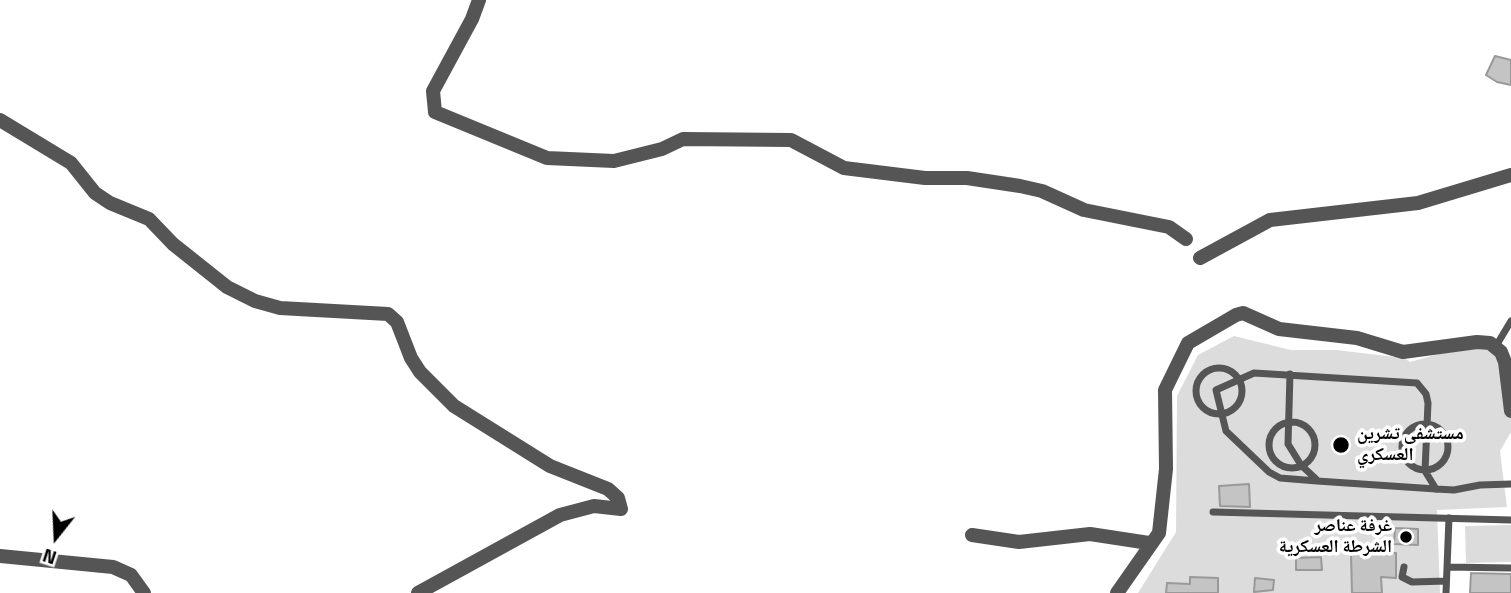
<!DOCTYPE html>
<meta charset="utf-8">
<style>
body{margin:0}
#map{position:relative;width:1511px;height:593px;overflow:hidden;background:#fff;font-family:"Titillium Web",sans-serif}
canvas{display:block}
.north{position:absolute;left:21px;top:502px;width:70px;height:70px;-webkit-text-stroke:5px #fff;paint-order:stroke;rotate:198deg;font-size:19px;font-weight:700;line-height:28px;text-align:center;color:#000}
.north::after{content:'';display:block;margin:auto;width:24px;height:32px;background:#000;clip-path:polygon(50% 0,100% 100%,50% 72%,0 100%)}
</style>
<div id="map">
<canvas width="1511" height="593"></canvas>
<div class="north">N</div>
</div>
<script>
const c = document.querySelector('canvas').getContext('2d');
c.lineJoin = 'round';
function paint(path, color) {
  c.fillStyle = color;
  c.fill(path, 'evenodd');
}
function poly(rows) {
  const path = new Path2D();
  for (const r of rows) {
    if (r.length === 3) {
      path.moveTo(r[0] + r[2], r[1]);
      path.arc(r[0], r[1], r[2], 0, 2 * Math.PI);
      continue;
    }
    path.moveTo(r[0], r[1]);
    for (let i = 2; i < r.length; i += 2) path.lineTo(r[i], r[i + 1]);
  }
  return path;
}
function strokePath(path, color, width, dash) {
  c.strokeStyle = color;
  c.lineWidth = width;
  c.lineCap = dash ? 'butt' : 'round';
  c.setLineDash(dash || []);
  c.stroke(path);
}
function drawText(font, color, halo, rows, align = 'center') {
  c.font = font + ' "Titillium Web","Noto Naskh Arabic",sans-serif';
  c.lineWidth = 7;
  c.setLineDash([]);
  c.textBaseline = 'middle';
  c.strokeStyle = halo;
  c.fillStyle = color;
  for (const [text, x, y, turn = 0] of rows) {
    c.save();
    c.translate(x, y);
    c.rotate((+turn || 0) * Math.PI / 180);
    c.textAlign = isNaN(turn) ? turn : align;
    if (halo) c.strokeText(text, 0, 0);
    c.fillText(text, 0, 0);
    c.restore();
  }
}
paint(poly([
 [1234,336,1291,350,1336,350,1404,358,1410,362,1482,342,1498,354,1511,413,1511,432,1500,451,1507,507,1437,510,1440,593,1138,593,1176,532,1177,396,1198,355],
 [1511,525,1511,562,1466,563,1465,526]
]), '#dcdcdc');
const building = poly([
 [1495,56,1511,60,1511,85,1497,82,1486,75,1495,56],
 [1249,484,1250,507,1220,506,1219,486,1249,484],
 [1395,528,1418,529,1418,545,1394,544,1395,528],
 [1351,553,1396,553,1396,578,1381,577,1382,593,1352,593,1351,553],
 [1321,557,1322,570,1296,570,1296,558,1321,557],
 [1471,573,1511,574,1511,593,1470,593,1471,573],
 [1190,577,1218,578,1218,593,1166,593,1167,583,1190,584,1190,577],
 [1255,578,1274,580,1273,590,1254,592,1255,578]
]);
paint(building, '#c4c4c4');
strokePath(building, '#999', 2);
strokePath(poly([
 [1496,346,1511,321],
 [1219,391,23],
 [1290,374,1288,444,1301,465,1317,480],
 [1292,445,23],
 [1425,447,23],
 [1436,489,1425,471,1428,403,1426,394,1417,383,1254,373,1216,390,1226,431,1269,472,1280,478,1317,481,1436,489,1454,490,1480,485,1511,484],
 [1213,512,1511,520],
 [1404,567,1402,577,1412,582,1446,581],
 [1447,567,1511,568],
 [1446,593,1449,518]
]), '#555', 7);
strokePath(poly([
 [479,0,472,19,433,91,435,112,547,158,614,161,662,149,683,139,791,140,844,168,925,178,967,178,1020,186,1042,191,1084,210,1169,227,1186,239],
 [0,120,71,163,95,193,110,203,149,219,173,244,227,287,255,301,280,308,388,314,397,322,411,358,420,372,454,406,550,466,608,489,618,498,621,509,594,506,560,515,418,593],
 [1200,258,1270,220,1418,203,1511,175],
 [972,535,1019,542,1090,534,1149,543],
 [0,556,113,567,131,575,144,593],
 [1117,593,1159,533,1166,469,1165,390,1188,343,1236,315,1243,313,1279,329,1357,338,1403,352,1477,342,1490,343,1501,352,1505,362,1511,411]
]), '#555', 14);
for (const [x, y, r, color] of [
 [1341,445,9,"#000"],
 [1406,537,7,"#000"]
]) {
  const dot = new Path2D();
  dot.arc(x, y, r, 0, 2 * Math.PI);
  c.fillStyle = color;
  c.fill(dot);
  strokePath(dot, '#fff', 2.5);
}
drawText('bold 18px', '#000', '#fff', [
 ["مستشفى تشرين",1357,435],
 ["العسكري",1357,456],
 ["غرفة عناصر",1392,527,"right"],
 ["الشرطة العسكرية",1392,548,"right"]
], 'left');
</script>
